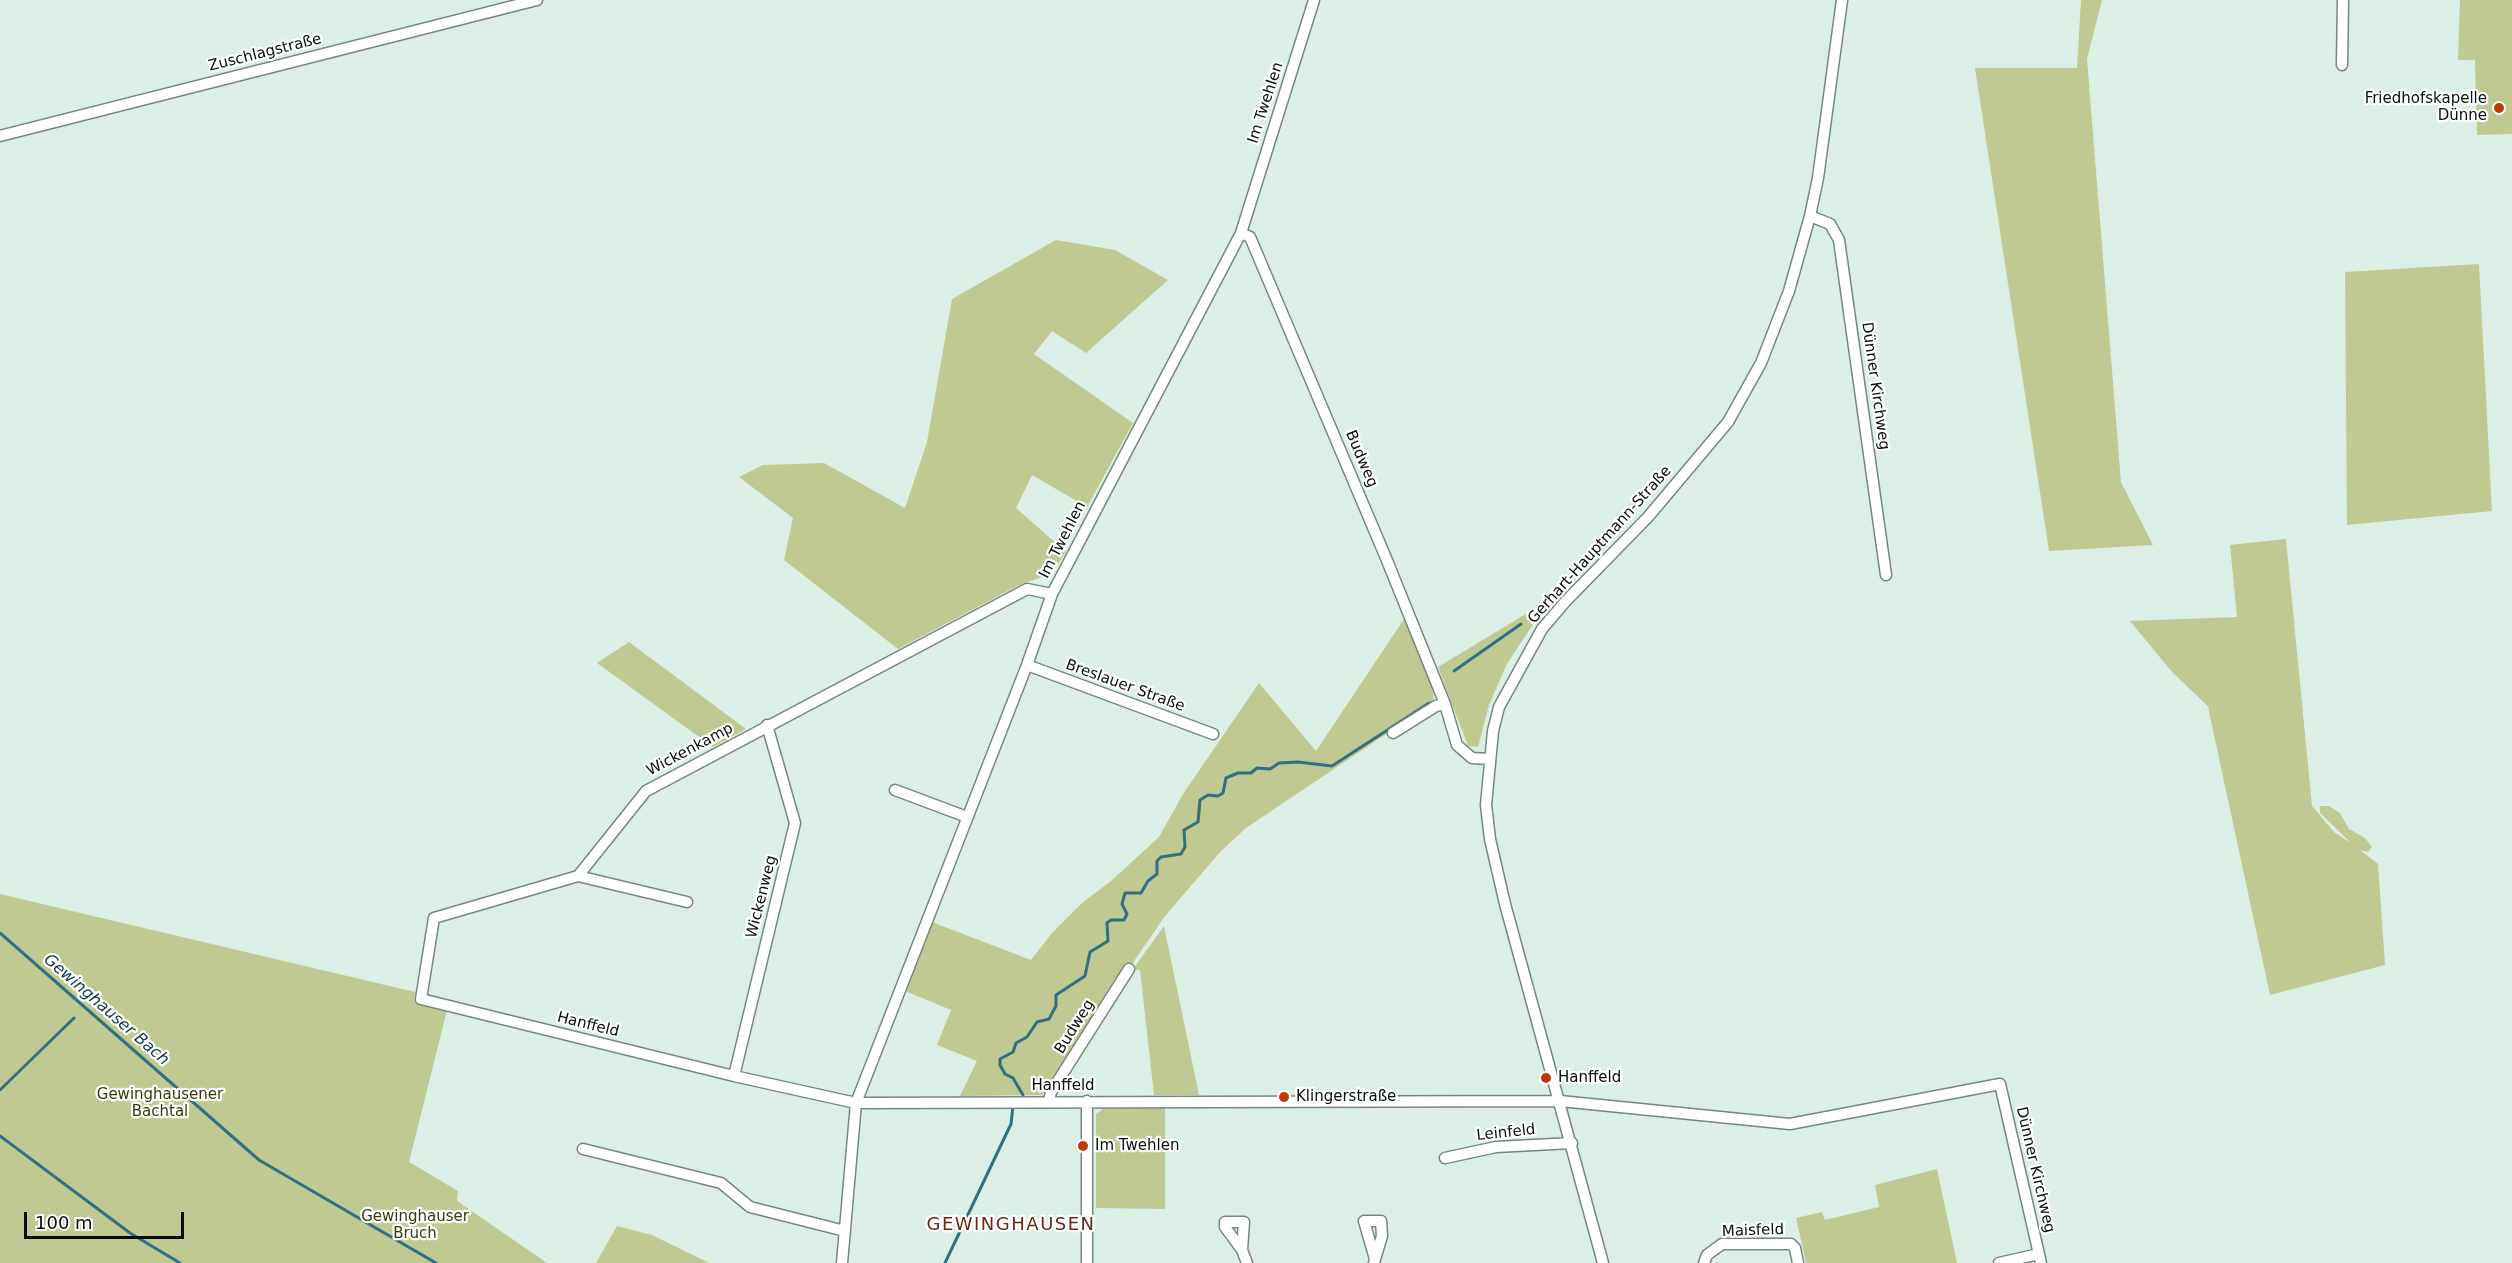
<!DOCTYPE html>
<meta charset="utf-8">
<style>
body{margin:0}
#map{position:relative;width:2512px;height:1263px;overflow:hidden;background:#dcefe6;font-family:"DejaVu Sans",sans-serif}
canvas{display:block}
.scale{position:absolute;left:24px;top:1212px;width:160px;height:27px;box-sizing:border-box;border:3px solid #070d0b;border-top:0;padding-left:8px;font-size:18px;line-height:21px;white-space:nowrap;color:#070d0b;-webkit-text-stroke:4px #fff;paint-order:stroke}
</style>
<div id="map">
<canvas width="2512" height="1263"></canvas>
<div class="scale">100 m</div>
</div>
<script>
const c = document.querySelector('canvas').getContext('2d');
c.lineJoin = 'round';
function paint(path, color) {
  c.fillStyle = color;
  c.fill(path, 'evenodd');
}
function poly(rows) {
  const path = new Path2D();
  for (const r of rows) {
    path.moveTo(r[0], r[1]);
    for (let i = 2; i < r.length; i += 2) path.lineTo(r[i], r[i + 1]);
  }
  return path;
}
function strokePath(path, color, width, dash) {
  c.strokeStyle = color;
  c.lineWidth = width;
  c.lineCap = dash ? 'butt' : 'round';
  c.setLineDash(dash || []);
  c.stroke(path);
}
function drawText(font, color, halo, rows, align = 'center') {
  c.font = font + ' "DejaVu Sans",sans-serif';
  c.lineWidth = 4.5;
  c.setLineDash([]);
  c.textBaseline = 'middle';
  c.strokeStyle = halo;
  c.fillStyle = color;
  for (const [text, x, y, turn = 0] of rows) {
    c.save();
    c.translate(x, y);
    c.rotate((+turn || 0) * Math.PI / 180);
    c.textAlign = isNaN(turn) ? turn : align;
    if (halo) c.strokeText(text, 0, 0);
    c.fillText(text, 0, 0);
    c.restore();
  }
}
paint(poly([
 [2081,0,2102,0,2087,59,2121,482,2153,545,2049,551,1975,68,2077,68],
 [2460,0,2512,0,2512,134,2477,135,2475,60,2458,60],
 [1056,240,1115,250,1168,280,1086,353,1052,331,1034,354,1133,423,1087,507,1032,475,1016,508,1066,552,1051,574,1019,585,898,649,784,560,793,518,739,477,763,465,824,463,905,508,927,442,952,299],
 [2479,264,2492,511,2347,525,2345,272],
 [2286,539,2312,806,2334,832,2351,843,2320,813,2320,806,2329,806,2340,813,2349,829,2365,838,2372,847,2368,852,2360,850,2378,864,2385,965,2270,995,2208,707,2214,712,2172,672,2130,621,2237,617,2230,545],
 [1539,606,1543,609,1507,664,1489,705,1478,747,1468,746,1438,667],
 [1404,619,1432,684,1434,702,1246,828,1221,851,1165,916,1042,1095,960,1096,977,1061,937,1045,951,1010,905,991,932,922,1031,960,1052,933,1082,903,1111,881,1159,837,1183,794,1259,683,1316,751],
 [629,642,746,729,713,747,597,663],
 [0,894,415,992,414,1000,447,1010,409,1162,458,1191,457,1201,547,1263,0,1263],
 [1164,926,1199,1095,1154,1095,1140,970,1133,969],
 [1165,1106,1165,1209,1096,1208,1096,1114,1103,1109],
 [1937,1169,1957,1263,1806,1263,1796,1218,1822,1212,1825,1220,1879,1207,1875,1185],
 [617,1226,652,1235,709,1263,596,1263]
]), '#c1c992');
strokePath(poly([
 [1454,671,1521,624],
 [0,933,259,1160,436,1263],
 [0,1090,74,1018],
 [1023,1095,1013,1078,1005,1074,1000,1065,1000,1059,1013,1052,1016,1043,1027,1037,1037,1022,1049,1019,1056,1006,1056,995,1085,976,1090,952,1108,941,1107,923,1111,920,1124,920,1127,914,1122,904,1125,893,1141,893,1148,881,1157,874,1157,861,1161,857,1181,854,1185,847,1184,830,1198,822,1200,800,1208,795,1218,796,1223,793,1226,778,1238,773,1251,773,1257,768,1270,769,1279,763,1298,762,1332,766,1429,703],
 [0,1136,130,1233,180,1263],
 [945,1263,1011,1124,1013,1106]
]), '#317081', 3);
const minor = poly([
 [2342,65,2343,0],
 [0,136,537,0],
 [1810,216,1830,224,1839,240,1886,575],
 [1241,233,1250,237,1386,558,1445,704,1457,745,1472,758,1489,759],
 [1052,594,1027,589,646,791,578,876,434,918,421,999,734,1076,856,1103,1560,1101,1790,1124,2000,1084,2041,1263],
 [1027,665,1213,734],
 [1393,733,1436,706,1445,704],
 [895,790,967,817],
 [578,876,687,902],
 [734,1076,795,823,767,725],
 [1049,1101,1051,1092,1129,969],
 [583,1149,721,1183,750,1207,845,1231],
 [1445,1158,1496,1147,1572,1143],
 [1242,1250,1244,1222,1225,1222,1225,1227,1242,1250,1247,1263],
 [842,1263,856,1103,1027,665,1052,594,1241,233,1314,0],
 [1087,1263,1087,1101],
 [1374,1263,1375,1259,1382,1236,1381,1221,1364,1221,1375,1259],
 [1603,1263,1505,904,1490,839,1486,805,1493,731,1499,707,1542,629,1565,602,1648,517,1728,422,1761,363,1789,291,1810,216,1818,178,1842,0],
 [1704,1263,1707,1255,1722,1244,1791,1244,1795,1248,1798,1263],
 [1999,1263,2039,1254]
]);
strokePath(minor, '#768780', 13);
strokePath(minor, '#fff', 10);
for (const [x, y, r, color] of [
 [2499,108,6,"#c2390c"],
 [1546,1078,6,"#c2390c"],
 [1284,1097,6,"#c2390c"],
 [1083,1146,6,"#c2390c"]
]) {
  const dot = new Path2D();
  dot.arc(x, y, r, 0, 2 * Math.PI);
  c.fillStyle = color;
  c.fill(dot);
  strokePath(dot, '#fff', 2);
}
drawText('15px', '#070d0b', '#fff', [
 ["Zuschlagstraße",265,53,-14],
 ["Im Twehlen",1266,103,-72],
 ["Dünner Kirchweg",1875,386,82],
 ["Budweg",1361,459,67],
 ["Im Twehlen",1063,540,-63],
 ["Gerhart-Hauptmann-Straße",1600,545,-48],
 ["Breslauer Straße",1125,686,20],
 ["Wickenkamp",690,750,-28],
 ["Wickenweg",762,897,-76],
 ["Hanffeld",588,1025,14],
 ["Budweg",1075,1027,-58],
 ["Hanffeld",1063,1086],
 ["Leinfeld",1506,1133,-6],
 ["Dünner Kirchweg",2035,1170,77],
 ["Maisfeld",1753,1231,-2]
]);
drawText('15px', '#070d0b', '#fff', [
 ["Friedhofskapelle",2487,99,"right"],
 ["Dünne",2487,116,"right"],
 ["Hanffeld",1558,1078],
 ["Klingerstraße",1296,1097],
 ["Im Twehlen",1095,1146]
], 'left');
drawText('15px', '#363b04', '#fff', [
 ["Gewinghausener",160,1095],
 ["Bachtal",160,1112],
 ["Gewinghauser",415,1217],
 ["Bruch",415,1234]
]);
drawText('italic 16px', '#113945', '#fff', [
 ["Gewinghauser Bach",106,1010,41]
]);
c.letterSpacing = '1.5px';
drawText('18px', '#692715', '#fff', [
 ["GEWINGHAUSEN",1011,1225]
]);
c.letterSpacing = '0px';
</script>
